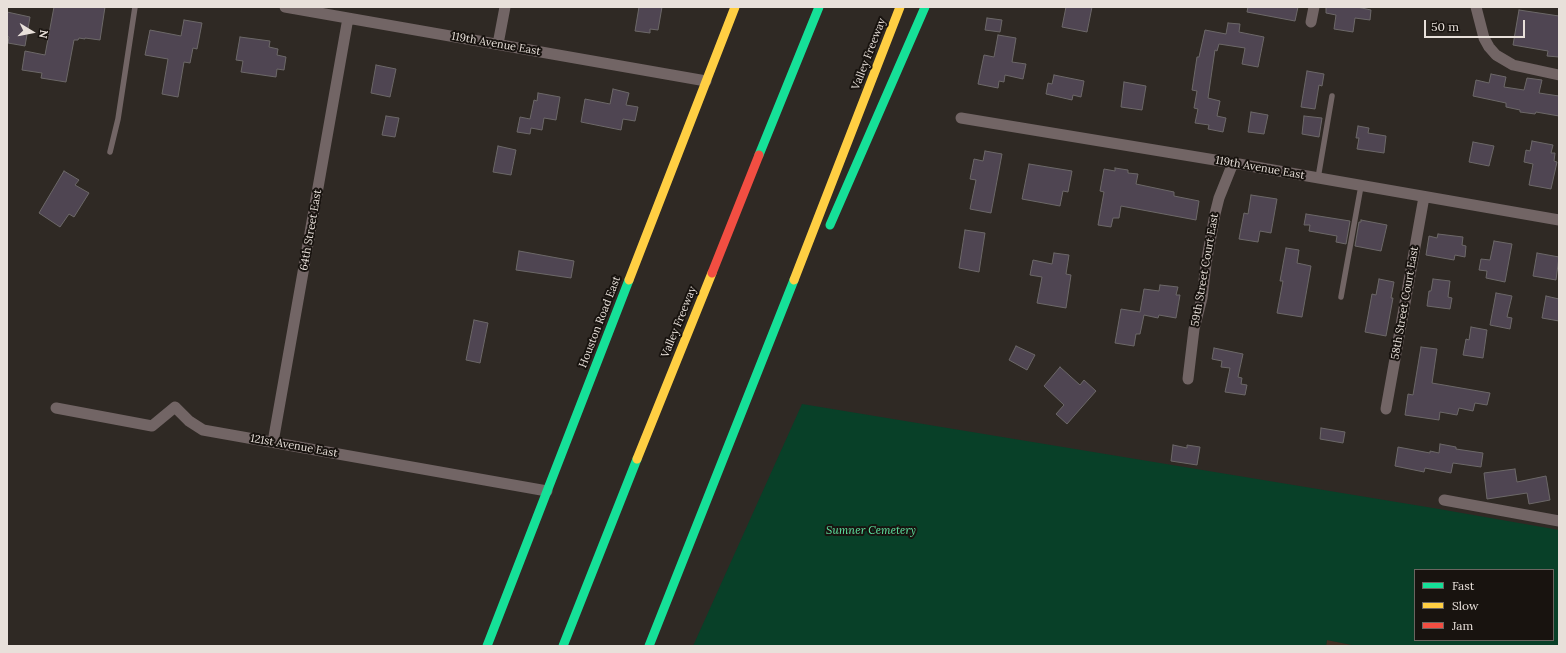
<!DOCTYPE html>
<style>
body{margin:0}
#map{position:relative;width:1566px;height:653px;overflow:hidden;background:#2f2924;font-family:Lora,serif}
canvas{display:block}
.frame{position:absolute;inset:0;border:8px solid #e8e0da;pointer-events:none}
.legend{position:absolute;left:1414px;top:569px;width:140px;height:72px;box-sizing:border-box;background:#18130f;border:1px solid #6b6560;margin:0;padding:5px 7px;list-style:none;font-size:12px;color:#e8e0da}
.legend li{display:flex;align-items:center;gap:8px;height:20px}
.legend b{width:20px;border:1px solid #6b6560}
.north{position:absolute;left:12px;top:12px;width:40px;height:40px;-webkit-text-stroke:3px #18130f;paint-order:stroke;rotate:100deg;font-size:11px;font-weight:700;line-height:16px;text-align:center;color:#e8e0da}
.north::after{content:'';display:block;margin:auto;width:14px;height:18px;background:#e8e0da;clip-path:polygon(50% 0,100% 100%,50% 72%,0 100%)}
.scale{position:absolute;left:1424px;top:20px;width:101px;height:18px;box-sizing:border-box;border:2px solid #e8e0da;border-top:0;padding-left:5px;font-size:12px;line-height:14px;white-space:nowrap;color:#e8e0da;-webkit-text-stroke:3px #18130f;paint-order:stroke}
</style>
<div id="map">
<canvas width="1566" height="653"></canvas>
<div class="frame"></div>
<ul class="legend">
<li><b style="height:5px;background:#16e098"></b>Fast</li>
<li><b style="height:5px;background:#ffcf43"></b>Slow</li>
<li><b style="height:5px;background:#f24e42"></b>Jam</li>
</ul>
<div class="north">N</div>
<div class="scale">50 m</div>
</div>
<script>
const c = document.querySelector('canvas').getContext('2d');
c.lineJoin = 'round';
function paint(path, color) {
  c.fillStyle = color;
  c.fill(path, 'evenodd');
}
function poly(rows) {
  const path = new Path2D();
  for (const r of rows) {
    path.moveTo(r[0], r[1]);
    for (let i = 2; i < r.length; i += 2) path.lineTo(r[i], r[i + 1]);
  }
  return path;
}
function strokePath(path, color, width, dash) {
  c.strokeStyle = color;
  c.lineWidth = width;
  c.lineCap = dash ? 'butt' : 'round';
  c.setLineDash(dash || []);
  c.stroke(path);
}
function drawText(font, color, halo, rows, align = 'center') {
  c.font = font + ' Lora,serif';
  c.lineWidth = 4;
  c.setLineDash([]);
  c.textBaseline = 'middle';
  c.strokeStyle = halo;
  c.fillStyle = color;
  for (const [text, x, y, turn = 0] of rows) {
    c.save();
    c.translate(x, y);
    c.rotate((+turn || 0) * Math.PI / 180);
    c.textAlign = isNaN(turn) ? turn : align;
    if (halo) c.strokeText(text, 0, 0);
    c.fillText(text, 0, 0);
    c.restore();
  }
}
paint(poly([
 [1327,640,1357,646,1326,646]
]), '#3f3023');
paint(poly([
 [802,404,1439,509,1559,530,1559,646,1357,646,1327,640,1326,646,693,646],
 [1415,570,1553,570,1553,640,1415,640]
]), '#084028');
const building = poly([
 [54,7,105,7,100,40,85,38,85,39,79,38,78,40,74,40,66,82,41,78,42,73,22,70,25,51,45,55,54,7],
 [639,7,662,7,658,30,650,29,650,33,635,31,639,7],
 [1066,7,1092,7,1087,32,1062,27,1066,7],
 [1248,7,1298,7,1295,21,1247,12,1248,7],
 [1326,7,1357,7,1371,10,1370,20,1355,18,1353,32,1334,29,1336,15,1326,13,1326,7],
 [1519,10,1559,16,1559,57,1547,56,1548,51,1513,45,1519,10],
 [7,12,30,17,25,46,8,43,9,37,7,36,7,12],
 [987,18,1002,20,1000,32,985,30,987,18],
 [184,20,202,23,197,49,193,48,190,63,184,62,178,97,162,94,168,59,145,55,150,30,181,36,184,20],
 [1228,23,1240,24,1239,32,1264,37,1258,67,1242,64,1245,48,1219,44,1217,51,1215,50,1208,98,1220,101,1217,116,1226,118,1223,132,1208,129,1209,125,1195,123,1198,109,1194,108,1197,91,1192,90,1197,57,1199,57,1205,30,1226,34,1228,23],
 [998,35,1016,38,1012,62,1026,64,1023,79,1005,75,1004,82,999,81,998,88,978,84,984,55,994,57,998,35],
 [240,37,270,41,269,47,278,49,277,55,286,57,284,70,277,69,276,77,241,72,243,61,236,60,240,37],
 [376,65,396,69,390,97,371,93,376,65],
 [1307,71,1324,74,1322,86,1319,85,1315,109,1301,107,1307,71],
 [1491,74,1506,77,1504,87,1524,90,1527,78,1542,80,1539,93,1559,96,1559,116,1536,112,1535,114,1520,112,1520,110,1506,107,1506,103,1473,96,1476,80,1489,83,1491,74],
 [1054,75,1084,81,1081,97,1073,95,1072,100,1046,94,1048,83,1052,84,1054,75],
 [1124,82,1146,86,1142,110,1121,107,1124,82],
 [613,89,629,93,626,105,638,107,635,121,623,119,621,130,581,122,585,99,610,104,613,89],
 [538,93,560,97,556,120,544,118,542,130,531,128,530,134,517,132,520,117,530,119,534,100,537,101,538,93],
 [1251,112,1268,115,1264,134,1248,132,1251,112],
 [386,116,399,118,395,137,382,135,386,116],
 [1304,116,1322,118,1319,137,1302,134,1304,116],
 [1358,126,1369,128,1368,133,1386,136,1384,153,1357,149,1359,138,1356,138,1358,126],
 [1532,141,1553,145,1551,153,1555,153,1554,161,1557,162,1551,189,1529,185,1533,164,1524,162,1526,150,1530,151,1532,141],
 [1473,142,1494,146,1489,166,1469,162,1473,142],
 [498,146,516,150,511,175,493,172,498,146],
 [985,151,1002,154,991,213,970,209,976,180,970,179,974,159,983,161,985,151],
 [1029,164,1072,171,1068,192,1063,191,1060,206,1022,199,1029,164],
 [1115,168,1128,170,1128,173,1138,174,1136,184,1174,192,1174,196,1199,201,1196,220,1121,206,1119,218,1113,218,1111,227,1098,225,1104,192,1100,191,1104,169,1115,171,1115,168],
 [64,171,79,180,75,185,89,193,74,217,69,214,60,227,39,213,64,171],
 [1251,195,1277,199,1271,233,1260,231,1258,242,1239,239,1244,213,1248,214,1251,195],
 [1306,214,1350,221,1346,244,1336,242,1337,236,1309,231,1310,225,1304,225,1306,214],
 [1361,220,1387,225,1381,251,1355,246,1359,222,1361,222,1361,220],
 [965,230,985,233,979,272,959,268,965,230],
 [1438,234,1463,237,1462,245,1466,246,1465,257,1455,255,1454,260,1426,255,1429,236,1437,238,1438,234],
 [1494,241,1512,244,1505,282,1486,278,1487,271,1479,270,1481,259,1490,260,1494,241],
 [1286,248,1299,250,1297,263,1311,266,1302,317,1277,313,1283,281,1280,281,1286,248],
 [519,251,574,261,571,278,516,270,519,251],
 [1054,253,1069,255,1066,274,1071,275,1066,308,1037,303,1042,277,1030,275,1033,260,1052,264,1054,253],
 [1537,253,1559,257,1556,280,1533,276,1537,253],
 [1379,279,1394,282,1391,298,1393,298,1386,336,1365,332,1372,294,1376,295,1379,279],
 [1433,279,1450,281,1448,297,1452,298,1450,309,1427,306,1429,291,1431,291,1433,279],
 [1160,285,1178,287,1176,295,1180,295,1176,318,1159,315,1158,318,1144,315,1140,334,1136,334,1134,346,1115,343,1121,309,1140,312,1144,289,1159,291,1160,285],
 [1496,293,1512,296,1507,317,1512,318,1510,329,1490,325,1496,293],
 [1546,296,1559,299,1559,321,1542,318,1546,296],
 [474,320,488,323,480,363,466,360,474,320],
 [1471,327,1487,330,1483,358,1463,355,1466,339,1469,340,1471,327],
 [1016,346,1035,355,1027,370,1009,360,1016,346],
 [1421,347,1437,349,1432,383,1490,393,1487,405,1475,403,1473,411,1459,408,1457,415,1440,412,1439,420,1405,415,1408,394,1413,395,1421,347],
 [1214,348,1243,354,1238,377,1242,378,1241,384,1247,385,1245,395,1225,392,1230,368,1221,367,1222,361,1212,359,1214,348],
 [1060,367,1080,385,1084,380,1096,391,1067,424,1056,414,1064,405,1044,386,1060,367],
 [1321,428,1345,432,1343,443,1320,439,1321,428],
 [1440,444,1456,447,1456,449,1483,453,1481,467,1453,463,1451,473,1425,468,1424,472,1395,466,1398,447,1430,453,1430,451,1439,453,1440,444],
 [1173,445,1187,448,1187,445,1200,447,1197,465,1171,461,1173,445],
 [1515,469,1517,482,1546,476,1550,500,1529,504,1527,493,1487,499,1484,473,1515,469]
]);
paint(building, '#4f4552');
strokePath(building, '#6c6868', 1);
strokePath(poly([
 [110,152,118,119,135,7],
 [1318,178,1332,96],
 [1341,297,1361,186]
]), '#726565', 5.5);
strokePath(poly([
 [285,7,706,81],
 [1476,7,1484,38,1489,47,1496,55,1513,65,1559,75],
 [1311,22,1314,7],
 [498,44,505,7],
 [961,118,1233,163,1559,220],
 [1188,379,1194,329,1202,298,1206,264,1215,214,1219,198,1233,163],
 [56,408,152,426,175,407,189,421,203,430,547,491],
 [1386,409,1424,197],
 [273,442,348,18],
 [1444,500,1559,521]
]), '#726565', 11);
strokePath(poly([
 [759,155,819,7],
 [830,225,925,7],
 [487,646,629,280],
 [563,646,637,459],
 [649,646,794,280]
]), '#16e098', 9);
strokePath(poly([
 [629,280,735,7],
 [794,280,900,7],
 [637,459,712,273]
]), '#ffcf43', 9);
strokePath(poly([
 [712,273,759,155]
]), '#f24e42', 9);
drawText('11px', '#e8e0da', '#18130f', [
 ["119th Avenue East",496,44,10],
 ["Valley Freeway",869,54,-69],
 ["119th Avenue East",1260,168,10],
 ["64th Street East",311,230,-80],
 ["59th Street Court East",1205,270,-80],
 ["58th Street Court East",1405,303,-80],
 ["Houston Road East",600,322,-69],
 ["Valley Freeway",679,322,-68],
 ["121st Avenue East",294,446,10]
]);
drawText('italic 11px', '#5fe8a5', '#18130f', [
 ["Sumner Cemetery",871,531]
]);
</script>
